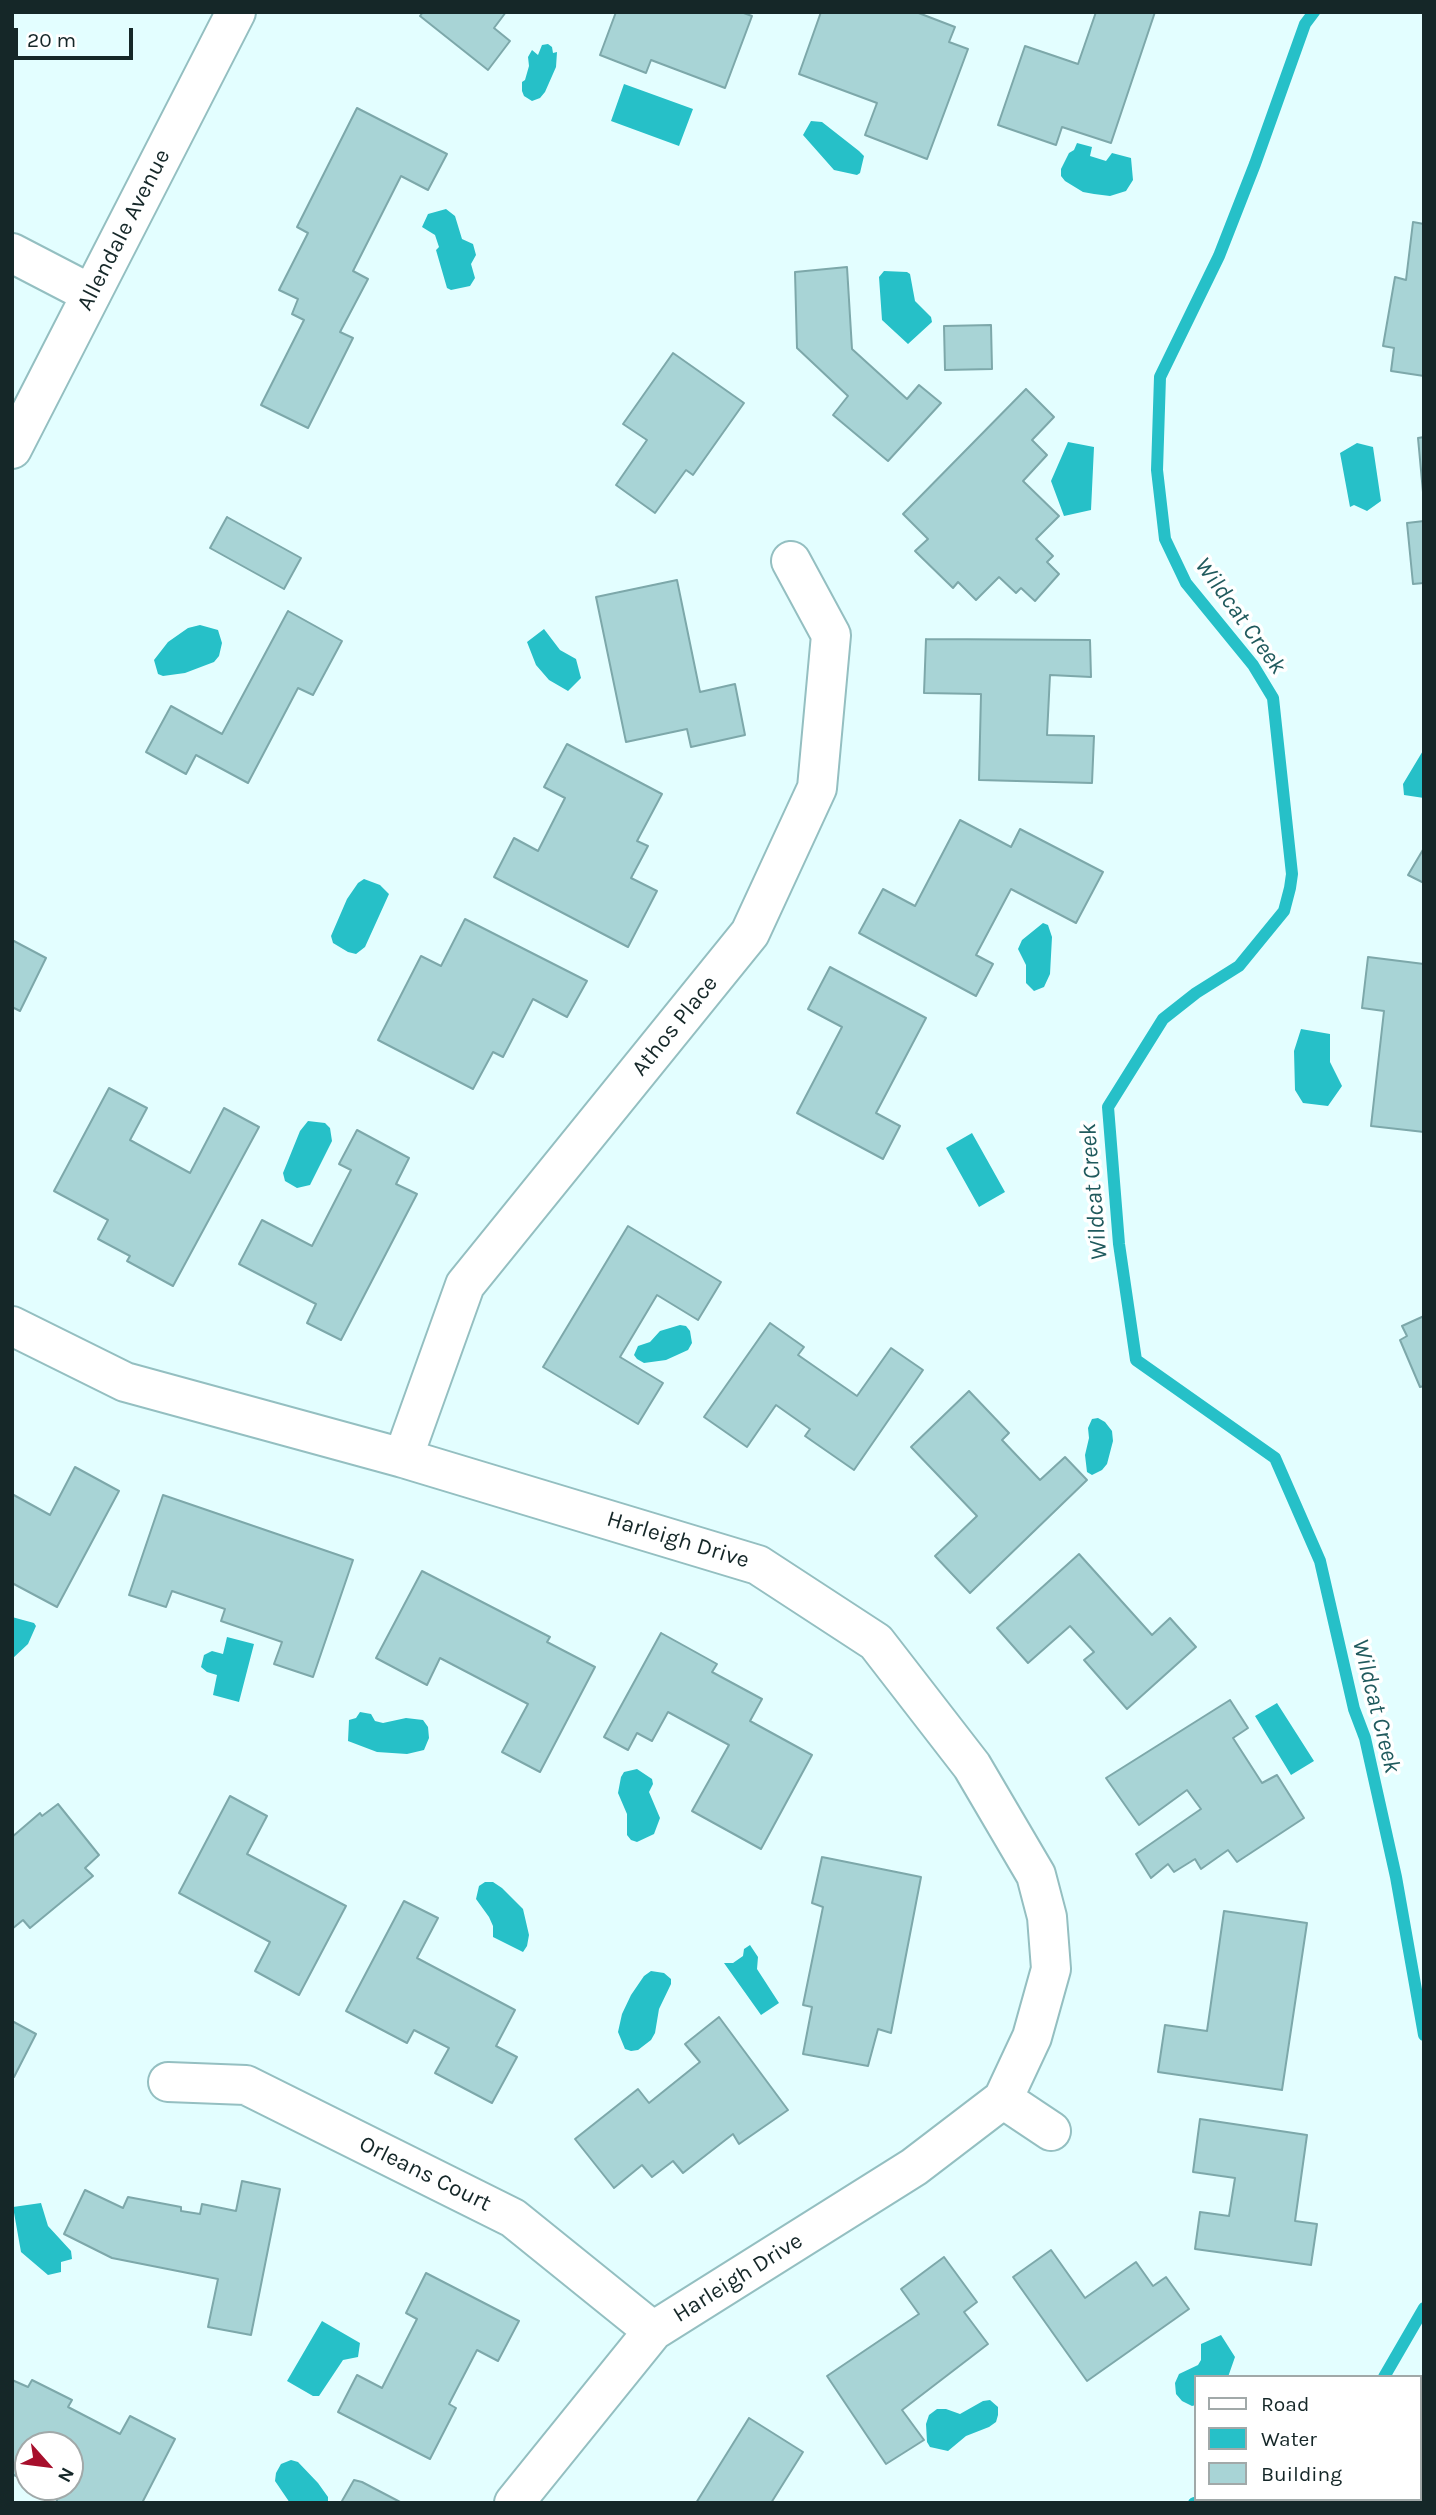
<!DOCTYPE html>
<style>
body{margin:0}
#map{position:relative;width:1436px;height:2515px;overflow:hidden;background:#e3feff;font-family:Karla,sans-serif}
canvas{display:block}
.frame{position:absolute;inset:0;border:14px solid #152728;pointer-events:none}
.legend{position:absolute;left:1194px;top:2375px;width:228px;height:126px;box-sizing:border-box;background:#fff;border:2px solid #a1a9a9;margin:0;padding:9px 12px;list-style:none;font-size:21px;color:#152728}
.legend li{display:flex;align-items:center;gap:14px;height:35px}
.legend b{width:35px;border:2px solid #a1a9a9}
.north{position:absolute;left:14px;top:2431px;width:70px;height:70px;box-sizing:border-box;background:#fff;border:2px solid #a1a9a9;border-radius:50%;rotate:118deg;font-size:19px;font-weight:700;line-height:28px;text-align:center;color:#152728}
.north::after{content:'';display:block;margin:auto;width:24px;height:32px;background:#a70f2c;clip-path:polygon(50% 0,100% 100%,50% 72%,0 100%)}
.scale{position:absolute;left:14px;top:28px;width:119px;height:32px;box-sizing:border-box;border:4px solid #152728;border-top:0;padding-left:9px;font-size:21px;line-height:24px;white-space:nowrap;color:#152728;-webkit-text-stroke:5px #fff;paint-order:stroke}
</style>
<div id="map">
<canvas width="1436" height="2515"></canvas>
<div class="frame"></div>
<ul class="legend">
<li><b style="height:9px;background:#fff"></b>Road</li>
<li><b style="height:19px;background:#26c0c8"></b>Water</li>
<li><b style="height:19px;background:#a8d4d6"></b>Building</li>
</ul>
<div class="north">N</div>
<div class="scale">20 m</div>
</div>
<script>
const c = document.querySelector('canvas').getContext('2d');
c.lineJoin = 'round';
function paint(path, color) {
  c.fillStyle = color;
  c.fill(path, 'evenodd');
}
function poly(rows) {
  const path = new Path2D();
  for (const r of rows) {
    path.moveTo(r[0], r[1]);
    for (let i = 2; i < r.length; i += 2) path.lineTo(r[i], r[i + 1]);
  }
  return path;
}
function strokePath(path, color, width, dash) {
  c.strokeStyle = color;
  c.lineWidth = width;
  c.lineCap = dash ? 'butt' : 'round';
  c.setLineDash(dash || []);
  c.stroke(path);
}
function drawText(font, color, halo, rows, align = 'center') {
  c.font = font + ' Karla,sans-serif';
  c.lineWidth = 7;
  c.setLineDash([]);
  c.textBaseline = 'middle';
  c.strokeStyle = halo;
  c.fillStyle = color;
  for (const [text, x, y, turn = 0] of rows) {
    c.save();
    c.translate(x, y);
    c.rotate((+turn || 0) * Math.PI / 180);
    c.textAlign = isNaN(turn) ? turn : align;
    if (halo) c.strokeText(text, 0, 0);
    c.fillText(text, 0, 0);
    c.restore();
  }
}
paint(poly([
 [548,44,552,47,553,53,557,52,556,67,545,92,540,98,532,101,524,96,522,91,522,82,525,80,529,66,528,57,532,50,538,55,542,45],
 [624,84,693,109,679,146,611,121],
 [811,121,822,122,859,151,864,156,860,173,857,175,834,170,803,135],
 [1077,143,1092,147,1090,156,1106,161,1112,153,1131,158,1133,180,1126,191,1110,196,1094,194,1083,192,1065,181,1061,176,1061,169,1069,153,1074,150],
 [446,209,455,216,462,239,473,244,476,255,471,264,475,278,470,286,451,290,447,288,436,250,439,247,435,235,422,227,428,214],
 [884,271,907,272,910,274,915,301,931,317,932,322,908,344,882,320,879,277],
 [1068,442,1094,447,1091,510,1064,516,1051,481],
 [1357,443,1373,447,1381,501,1367,511,1354,505,1350,507,1340,453],
 [200,625,218,630,222,643,219,656,214,662,185,673,163,676,158,674,154,660,168,642,188,628],
 [544,629,560,650,576,659,581,678,568,691,549,680,536,665,527,642],
 [1424,749,1424,798,1404,795,1403,784],
 [364,879,380,885,389,894,365,947,356,954,348,952,333,943,331,936,347,899,358,883],
 [1043,923,1048,925,1052,937,1050,974,1044,987,1034,991,1026,983,1026,965,1018,949,1022,940],
 [1301,1029,1330,1034,1330,1062,1342,1086,1328,1106,1303,1103,1295,1090,1294,1051],
 [308,1121,325,1123,330,1128,332,1141,310,1185,297,1188,285,1181,283,1173,300,1131],
 [972,1133,1005,1192,979,1207,946,1148],
 [680,1325,686,1326,690,1331,692,1343,688,1350,666,1360,644,1363,637,1359,634,1355,638,1346,650,1342,660,1331],
 [1098,1418,1105,1422,1112,1431,1113,1441,1107,1464,1102,1470,1092,1475,1087,1472,1085,1455,1089,1438,1088,1428,1092,1419],
 [12,1617,34,1623,36,1626,28,1644,12,1659],
 [227,1637,254,1644,239,1702,213,1695,217,1675,207,1672,201,1667,204,1655,212,1651,223,1654],
 [1277,1703,1314,1761,1291,1775,1255,1716],
 [360,1712,371,1714,375,1721,383,1723,406,1718,423,1720,428,1727,429,1738,424,1750,407,1754,377,1752,348,1741,349,1720,356,1718],
 [637,1769,652,1779,653,1784,649,1792,660,1818,654,1834,637,1842,631,1840,627,1835,627,1814,618,1793,621,1777,624,1772],
 [485,1882,493,1882,502,1888,523,1909,529,1935,527,1946,523,1952,493,1937,493,1926,489,1917,476,1899,479,1886],
 [750,1945,758,1957,757,1969,779,2003,761,2015,724,1963,733,1963,743,1956,744,1949],
 [651,1971,664,1973,671,1979,671,1984,659,2009,655,2033,651,2040,638,2050,631,2051,625,2049,618,2032,622,2014,631,1995,644,1976],
 [41,2203,48,2226,71,2251,72,2259,61,2262,61,2272,48,2275,21,2252,13,2207],
 [322,2321,360,2343,358,2357,343,2360,319,2396,313,2396,287,2381],
 [1221,2335,1235,2357,1228,2377,1196,2377,1196,2405,1192,2406,1182,2401,1176,2394,1175,2383,1179,2374,1198,2365,1201,2360,1201,2344],
 [990,2400,998,2407,998,2415,996,2422,989,2427,966,2436,948,2451,930,2447,927,2442,926,2424,929,2415,937,2409,946,2409,960,2414,983,2401],
 [291,2460,298,2462,318,2483,328,2497,328,2503,290,2503,275,2481,276,2473,281,2464]
]), '#26c0c8');
strokePath(poly([
 [1314,12,1305,24,1255,164,1219,256,1160,377,1157,470,1165,539,1186,583,1253,665,1273,698,1292,874,1290,888,1284,911,1239,966,1196,993,1163,1019,1108,1107,1119,1244,1136,1360,1275,1458,1320,1561,1354,1709,1365,1738,1396,1877,1424,2035],
 [1384,2377,1424,2308],
 [1194,2503,1212,2499]
]), '#26c0c8', 12);
const building = poly([
 [423,12,506,12,494,28,510,41,488,70,420,16,423,12],
 [616,12,741,12,752,16,725,88,651,60,646,73,600,55,616,12],
 [821,12,916,12,955,27,949,42,968,49,927,159,865,135,877,103,799,74,821,12],
 [1096,12,1155,12,1111,143,1062,127,1056,145,998,125,1025,46,1078,64,1096,12],
 [357,108,447,154,428,190,401,176,353,271,368,279,340,332,353,338,308,428,261,405,304,320,292,314,298,299,279,290,308,233,297,227,357,108],
 [1413,222,1424,224,1424,376,1391,371,1394,348,1383,346,1395,277,1406,280,1413,222],
 [847,267,852,349,907,399,919,385,941,403,888,461,833,415,848,396,797,348,795,272,847,267],
 [991,325,992,369,945,370,944,326,991,325],
 [673,353,744,403,693,475,686,470,655,513,616,485,647,440,623,424,673,353],
 [1026,389,1054,417,1032,440,1047,455,1023,481,1059,516,1036,539,1053,556,1047,562,1059,574,1035,601,1021,588,1016,593,999,577,976,600,958,582,953,588,915,551,928,539,903,514,1026,389],
 [1424,437,1424,503,1418,438,1424,437],
 [227,517,301,558,284,589,210,548,227,517],
 [1424,521,1424,583,1413,584,1407,523,1424,521],
 [677,580,700,692,735,684,745,735,691,747,687,729,626,742,596,597,677,580],
 [288,611,342,641,313,695,298,688,248,783,196,755,186,774,146,752,171,706,222,734,288,611],
 [926,639,1090,640,1091,677,1050,675,1047,735,1094,736,1092,783,979,780,981,694,924,693,926,639],
 [567,744,662,794,637,841,648,846,631,878,657,891,628,947,494,877,514,838,538,851,565,798,544,787,567,744],
 [960,820,1011,847,1020,829,1103,872,1076,923,1011,889,976,955,993,964,976,996,859,933,883,889,915,906,960,820],
 [1424,848,1424,883,1408,875,1424,848],
 [465,919,587,981,567,1017,533,999,503,1057,493,1052,473,1089,378,1040,421,956,441,966,465,919],
 [12,940,46,958,20,1011,12,1007,12,940],
 [1368,957,1424,964,1424,1132,1371,1126,1384,1011,1362,1008,1368,957],
 [830,967,926,1018,876,1113,900,1126,883,1159,797,1113,842,1027,808,1009,830,967],
 [109,1088,147,1108,130,1140,190,1173,224,1108,259,1127,173,1286,127,1261,130,1256,98,1239,108,1220,54,1191,109,1088],
 [357,1130,409,1158,396,1184,417,1194,341,1340,307,1323,316,1304,239,1264,262,1220,312,1246,351,1170,339,1164,357,1130],
 [628,1226,721,1282,698,1320,657,1295,620,1357,663,1383,638,1424,543,1367,628,1226],
 [1424,1316,1424,1386,1420,1387,1400,1340,1407,1336,1402,1326,1424,1316],
 [770,1323,804,1347,798,1355,857,1396,891,1348,923,1370,854,1470,805,1436,810,1429,776,1405,747,1447,704,1417,770,1323],
 [969,1391,1009,1433,1002,1440,1040,1480,1065,1457,1087,1480,970,1593,935,1556,977,1516,911,1447,969,1391],
 [75,1467,119,1491,57,1607,12,1583,12,1494,50,1515,75,1467],
 [163,1495,353,1560,313,1677,274,1664,282,1642,221,1621,225,1609,172,1591,166,1607,129,1595,163,1495],
 [1079,1554,1152,1635,1170,1618,1196,1647,1127,1709,1084,1660,1094,1652,1070,1626,1028,1663,997,1628,1079,1554],
 [422,1571,550,1637,547,1642,595,1667,540,1772,502,1752,528,1704,440,1658,427,1685,376,1658,422,1571],
 [661,1633,717,1664,712,1672,762,1699,750,1721,812,1755,761,1849,692,1811,729,1745,668,1712,652,1741,637,1733,628,1750,604,1737,661,1633],
 [1230,1700,1248,1728,1233,1738,1262,1783,1277,1775,1304,1818,1237,1862,1228,1850,1201,1869,1195,1859,1174,1872,1168,1864,1151,1878,1136,1854,1201,1809,1187,1790,1139,1825,1106,1778,1230,1700],
 [230,1796,267,1816,247,1854,346,1906,299,1995,255,1971,270,1942,179,1893,230,1796],
 [58,1804,99,1855,85,1868,93,1876,30,1928,23,1920,12,1929,12,1837,40,1813,42,1816,58,1804],
 [822,1857,921,1877,891,2033,878,2029,868,2066,803,2054,812,2007,803,2005,823,1907,812,1903,822,1857],
 [404,1901,438,1918,417,1958,515,2010,496,2046,517,2057,492,2103,435,2073,449,2048,414,2030,407,2043,346,2011,404,1901],
 [1224,1911,1307,1923,1282,2090,1158,2072,1165,2025,1207,2031,1224,1911],
 [719,2017,788,2110,739,2144,733,2134,683,2173,673,2161,652,2177,642,2165,614,2188,575,2139,638,2089,649,2103,700,2062,685,2044,719,2017],
 [12,2021,36,2034,14,2077,12,2076,12,2021],
 [1200,2119,1307,2135,1295,2221,1317,2224,1311,2265,1195,2249,1200,2212,1229,2216,1235,2178,1193,2172,1200,2119],
 [242,2181,280,2189,251,2335,208,2327,218,2279,112,2258,64,2234,85,2190,123,2208,128,2197,181,2207,181,2211,200,2214,202,2204,236,2211,242,2181],
 [1051,2250,1085,2298,1136,2262,1153,2286,1166,2277,1189,2309,1087,2381,1013,2277,1051,2250],
 [944,2257,977,2302,964,2312,988,2344,902,2410,924,2440,886,2464,827,2376,919,2314,901,2289,944,2257],
 [426,2273,519,2321,498,2361,477,2350,449,2404,456,2408,430,2459,338,2412,357,2375,382,2388,417,2319,406,2313,426,2273],
 [12,2380,28,2387,32,2380,72,2400,68,2407,120,2434,130,2416,175,2439,142,2503,56,2503,58,2497,38,2487,70,2487,70,2445,28,2445,28,2482,12,2474,12,2380],
 [749,2418,803,2452,771,2503,696,2503,749,2418],
 [354,2480,362,2482,402,2503,344,2503,342,2501,354,2480]
]);
paint(building, '#a8d4d6');
strokePath(building, '#7da8aa', 2);
const minor = poly([
 [12,253,91,294],
 [12,1326,125,1382,403,1458,758,1565,876,1642,972,1766,1036,1875,1047,1917,1051,1969,1032,2037,1003,2099],
 [403,1458,465,1285,750,933,817,788,831,635,791,561],
 [168,2082,246,2085,513,2218,653,2331],
 [514,2503,653,2331,914,2167,1003,2099,1051,2131]
]);
const tertiary = poly([
 [12,449,236,12]
]);
strokePath(minor, '#94bfc1', 42);
strokePath(tertiary, '#94bfc1', 42);
strokePath(minor, '#fff', 38);
strokePath(tertiary, '#fff', 38);
drawText('23px', '#152728', '#fff', [
 ["Allendale Avenue",124,230,-63],
 ["Athos Place",675,1026,-51],
 ["Harleigh Drive",678,1540,17],
 ["Orleans Court",425,2174,26],
 ["Harleigh Drive",738,2278,-32]
]);
drawText('italic 24px', '#205a5d', '#fff', [
 ["Wildcat Creek",1240,616,54],
 ["Wildcat Creek",1094,1192,-95],
 ["Wildcat Creek",1376,1706,76]
]);
</script>
